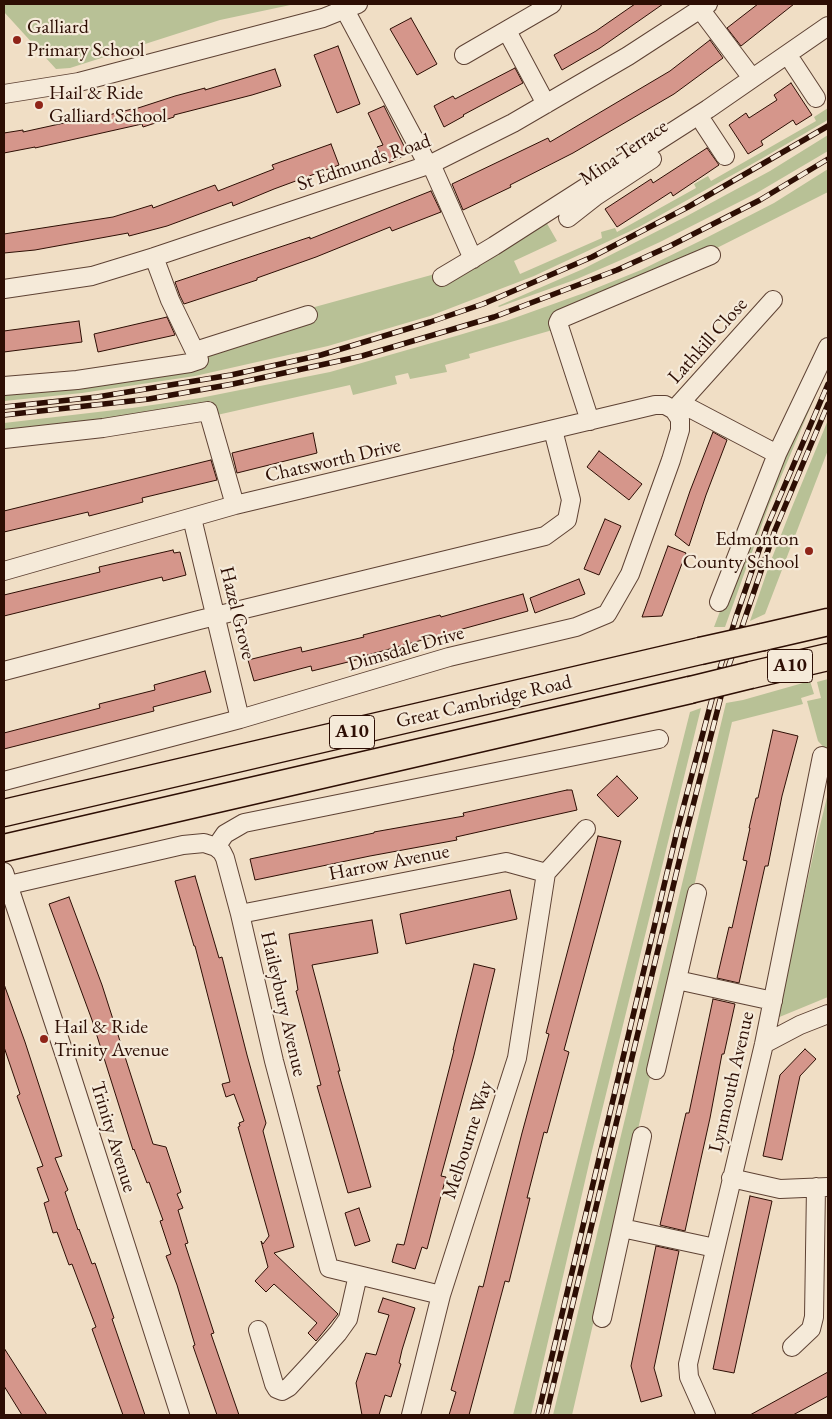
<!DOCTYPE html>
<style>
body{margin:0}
#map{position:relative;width:832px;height:1419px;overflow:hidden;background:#f0dec5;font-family:"EB Garamond",serif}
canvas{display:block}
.frame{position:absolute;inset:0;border:5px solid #2d0e04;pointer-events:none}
</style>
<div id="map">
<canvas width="832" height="1419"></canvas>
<div class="frame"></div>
</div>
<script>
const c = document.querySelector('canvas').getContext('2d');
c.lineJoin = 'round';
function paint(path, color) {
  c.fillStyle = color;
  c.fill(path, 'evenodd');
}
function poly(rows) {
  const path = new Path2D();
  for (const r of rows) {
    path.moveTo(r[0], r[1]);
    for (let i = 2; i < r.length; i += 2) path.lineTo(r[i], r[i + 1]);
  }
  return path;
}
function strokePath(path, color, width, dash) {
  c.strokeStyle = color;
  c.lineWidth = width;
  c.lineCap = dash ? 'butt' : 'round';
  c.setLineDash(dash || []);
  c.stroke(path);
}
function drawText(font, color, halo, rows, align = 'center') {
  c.font = font + ' "EB Garamond",serif';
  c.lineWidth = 4.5;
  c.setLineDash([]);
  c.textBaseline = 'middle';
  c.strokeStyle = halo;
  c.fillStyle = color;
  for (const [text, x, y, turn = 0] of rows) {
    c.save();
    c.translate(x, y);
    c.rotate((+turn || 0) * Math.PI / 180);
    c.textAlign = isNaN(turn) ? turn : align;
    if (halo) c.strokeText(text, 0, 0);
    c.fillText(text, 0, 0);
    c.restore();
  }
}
paint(poly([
 [4,4,295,4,220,20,70,68,56,69,4,12],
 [828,108,828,119,826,121,761,159,639,227,534,276,430,316,328,346,195,376,82,393,4,401,4,390,206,368,203,353,311,308,435,274,545,220,557,241,514,261,520,274,602,238,601,232,615,228,617,232,696,188,694,184,708,176,711,181,816,121,814,117],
 [828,135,828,151,755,194,660,242,621,260,577,279,499,307,498,306,583,269,685,217,770,171],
 [828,169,828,192,556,329,469,354,470,358,445,365,447,372,410,379,408,373,395,376,397,384,353,395,350,385,217,415,211,401,204,403,202,406,4,434,4,423,132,408,200,398,330,372,456,336,506,321,584,293,641,270,702,240,774,203],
 [828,366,769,505,725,627,714,627,762,501],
 [828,420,828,450,765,614,750,621,770,563,790,512],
 [828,679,828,752,818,741,807,701,821,698,817,682],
 [810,681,814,694,801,698,803,704,732,722,572,1415,553,1415,726,703,743,700],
 [701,708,591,1155,531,1415,513,1415,690,712],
 [828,793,828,997,777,1018,816,842]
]), '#b8c196');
const building = poly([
 [635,4,663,4,600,48,562,70,554,55,596,31,635,4],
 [758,4,794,4,741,46,727,28,758,4],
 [411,18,437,64,417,75,390,29,411,18],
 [710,40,723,58,674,94,573,153,510,185,511,187,463,210,452,184,548,138,550,142,670,71,710,40],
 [338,46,360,104,337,113,314,55,338,46],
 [515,68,523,83,463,115,464,116,444,127,434,106,453,96,455,99,515,68],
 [275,69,281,86,252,95,174,115,174,117,143,127,142,124,35,148,35,147,4,153,4,133,23,130,23,132,96,116,97,118,132,109,132,110,175,96,205,88,205,90,275,69],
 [791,83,812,115,796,125,793,120,761,141,763,145,748,154,729,125,746,113,749,118,777,100,774,95,791,83],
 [384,106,408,154,389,163,387,158,383,160,377,147,383,145,368,113,384,106],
 [331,144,339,165,274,189,233,206,232,202,167,226,129,236,128,233,35,250,4,253,4,234,113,217,152,205,153,208,215,185,218,191,274,169,272,165,331,144],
 [707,148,719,165,673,196,671,192,617,227,605,209,651,179,653,183,707,148],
 [431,191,441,212,392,231,390,227,316,257,257,278,257,280,184,304,180,296,175,282,310,237,310,239,431,191],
 [167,317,175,335,98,352,94,334,167,317],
 [79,321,82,342,4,352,4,331,79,321],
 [713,432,727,440,706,495,689,546,675,535,690,491,713,432],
 [313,433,317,453,237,473,232,453,313,433],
 [599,451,642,484,629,500,587,467,599,451],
 [211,460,217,480,142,498,143,502,89,516,88,512,4,532,4,511,211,460],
 [605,519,621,526,599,575,584,569,605,519],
 [668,546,686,553,662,616,642,617,668,546],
 [173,550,174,553,180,552,186,575,163,581,162,577,4,616,4,595,100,572,99,567,173,550],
 [579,579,585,594,535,613,530,598,579,579],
 [523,594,528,611,364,656,364,658,312,671,311,666,254,681,248,660,301,647,302,652,364,637,363,635,440,615,441,617,523,594],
 [205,671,211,692,153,707,154,711,4,749,4,733,100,708,99,704,155,690,154,685,205,671],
 [773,730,798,736,782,796,768,866,765,866,739,983,717,978,729,927,732,928,747,861,743,860,750,828,749,828,756,798,758,798,773,730],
 [617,776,638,798,618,817,597,795,617,776],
 [567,790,572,790,577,810,456,837,457,840,370,856,255,880,250,859,374,833,374,832,464,816,463,813,567,790],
 [598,836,621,841,564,1050,569,1052,547,1133,544,1132,527,1198,530,1198,509,1282,505,1281,469,1415,449,1415,456,1392,451,1390,479,1286,483,1287,522,1133,549,1034,546,1033,598,836],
 [195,876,219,958,222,957,247,1055,266,1123,263,1131,294,1247,274,1253,338,1314,316,1341,308,1333,317,1323,274,1284,266,1292,255,1281,268,1267,261,1241,263,1244,269,1236,238,1127,240,1126,239,1123,244,1121,234,1094,226,1097,222,1084,230,1082,195,946,194,946,175,881,195,876],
 [510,890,517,919,406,944,400,914,510,890],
 [69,897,102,985,153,1144,166,1147,181,1192,177,1194,183,1208,178,1210,188,1243,185,1244,214,1333,211,1334,239,1415,217,1415,193,1346,195,1345,177,1285,166,1256,171,1254,160,1221,163,1220,149,1182,147,1183,134,1149,133,1150,92,1020,49,904,69,897],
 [372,920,378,953,312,965,340,1071,338,1071,371,1187,348,1193,317,1086,321,1085,296,991,298,990,289,934,372,920],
 [474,964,495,969,474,1055,441,1176,446,1177,427,1249,422,1247,415,1269,392,1262,397,1244,404,1245,454,1050,453,1050,474,964],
 [5,987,25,1042,62,1156,55,1158,68,1190,65,1192,78,1230,79,1229,92,1264,95,1263,114,1318,112,1319,145,1415,123,1415,92,1329,96,1327,72,1264,69,1265,57,1232,53,1233,44,1203,49,1201,37,1168,43,1166,17,1096,20,1094,4,1047,4,988,5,987],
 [713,999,735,1004,724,1054,722,1054,710,1118,685,1231,660,1225,686,1113,689,1113,713,999],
 [805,1049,816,1059,800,1076,782,1160,763,1156,780,1075,805,1049],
 [750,1196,772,1201,734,1373,713,1369,750,1196],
 [359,1208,370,1241,355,1246,345,1213,359,1208],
 [656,1246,679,1251,654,1368,662,1396,641,1402,631,1366,656,1246],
 [383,1298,415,1308,402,1350,399,1363,401,1364,391,1397,385,1395,379,1415,362,1415,356,1383,366,1353,376,1355,389,1315,378,1312,383,1298],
 [4,1348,47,1415,22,1415,4,1386,4,1348],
 [828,1372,828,1396,793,1415,750,1415,828,1372]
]);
paint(building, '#d5968b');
strokePath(building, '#2d0e04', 1);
const minor = poly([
 [700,9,752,78],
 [345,10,428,165],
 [507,31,546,104],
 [464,55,552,4],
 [793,63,816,98],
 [4,94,79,82,323,18,358,4],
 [704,124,725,156],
 [431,164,473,259],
 [568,218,596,196,652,159],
 [442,277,494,246,708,109,828,26],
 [4,289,92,276,154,257,431,164,513,123,628,56,708,4],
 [195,351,308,315],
 [4,386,77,380,190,363,199,360,170,300,154,257],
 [680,403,777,454],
 [674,410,773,300],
 [590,421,558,323,560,319,711,255],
 [4,439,103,428,208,411,235,505],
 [192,518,240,719],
 [4,571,235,505,655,405,665,405,674,410,680,419,680,430,671,460,630,574,607,614,576,627,449,657,240,719,4,781],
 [719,602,777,454,828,347],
 [4,671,199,620,545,536,567,520,571,500,553,430],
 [216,847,225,834,244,823,659,739],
 [4,872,67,1062,180,1415],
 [546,873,586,829],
 [9,885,183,845,204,843,216,847,222,852,225,858,240,914,274,1061,329,1268,441,1295],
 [240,914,506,862,546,873],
 [677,980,773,1001],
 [764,1044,800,1025,828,1014],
 [656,1070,697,893],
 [731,1178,780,1189,828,1187],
 [622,1228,715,1248],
 [602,1318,642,1136],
 [258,1330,274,1384,277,1389,282,1391,289,1387,314,1360,338,1333,348,1319,358,1275],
 [792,1347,811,1329,814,1317,816,1187],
 [411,1415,441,1295,517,1058,546,873],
 [706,1415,689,1377,688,1364,764,1044,822,756]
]);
const highway = poly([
 [763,637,828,622],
 [751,675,828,657],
 [4,813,700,651],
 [4,848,690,690]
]);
strokePath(minor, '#5e4234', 20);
strokePath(highway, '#2d0e04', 29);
strokePath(minor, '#f5ead9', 18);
strokePath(highway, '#f0dec5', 26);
const rail = poly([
 [4,407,97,397,231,375,321,355,430,322,483,304,592,257,688,207,828,126],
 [4,415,149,399,233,384,362,356,494,317,617,270,670,246,760,200,828,159],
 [538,1415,677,831,721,665,736,617,767,527,828,384],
 [546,1415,686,833,729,665,775,530,828,404]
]);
strokePath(rail, '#2d0e04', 5.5);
strokePath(rail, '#f5ead9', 4, [11]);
const highwayBridge = poly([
 [700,651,763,637],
 [690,690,751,675]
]);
strokePath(highwayBridge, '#2d0e04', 29, []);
strokePath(highwayBridge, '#f0dec5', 26);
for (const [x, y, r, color] of [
 [17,40,5,"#8f2418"],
 [39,105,5,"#8f2418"],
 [809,551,5,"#8f2418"],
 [44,1039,5,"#8f2418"]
]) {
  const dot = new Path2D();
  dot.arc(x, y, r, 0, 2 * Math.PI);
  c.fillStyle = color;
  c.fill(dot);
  strokePath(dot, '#f5ead9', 2);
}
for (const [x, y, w] of [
 [790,666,45],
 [352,732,45]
]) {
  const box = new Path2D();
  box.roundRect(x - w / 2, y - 16.5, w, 33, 4);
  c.fillStyle = '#f5ead9';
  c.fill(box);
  strokePath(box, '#2d0e04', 1);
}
drawText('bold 19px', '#2d0e04', null, [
 ["A10",790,666],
 ["A10",352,732]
]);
drawText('20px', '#2d0e04', '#f5ead9', [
 ["Galliard",27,28],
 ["Primary School",27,51],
 ["Hail & Ride",49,94],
 ["Galliard School",49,117],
 ["Edmonton",799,540,"right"],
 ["County School",799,563,"right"],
 ["Hail & Ride",54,1028],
 ["Trinity Avenue",54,1051]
], 'left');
drawText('20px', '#2d0e04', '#f5ead9', [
 ["Mina Terrace",624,153,-34],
 ["St Edmunds Road",364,163,-19],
 ["Lathkill Close",708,341,-48],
 ["Chatsworth Drive",333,461,-13],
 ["Hazel Grove",237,613,76],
 ["Dimsdale Drive",406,649,-16],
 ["Great Cambridge Road",484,702,-13],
 ["Harrow Avenue",389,863,-11],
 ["Haileybury Avenue",283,1004,77],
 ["Lynmouth Avenue",732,1082,-77],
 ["Trinity Avenue",113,1137,73],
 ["Melbourne Way",468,1140,-72]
]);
</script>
